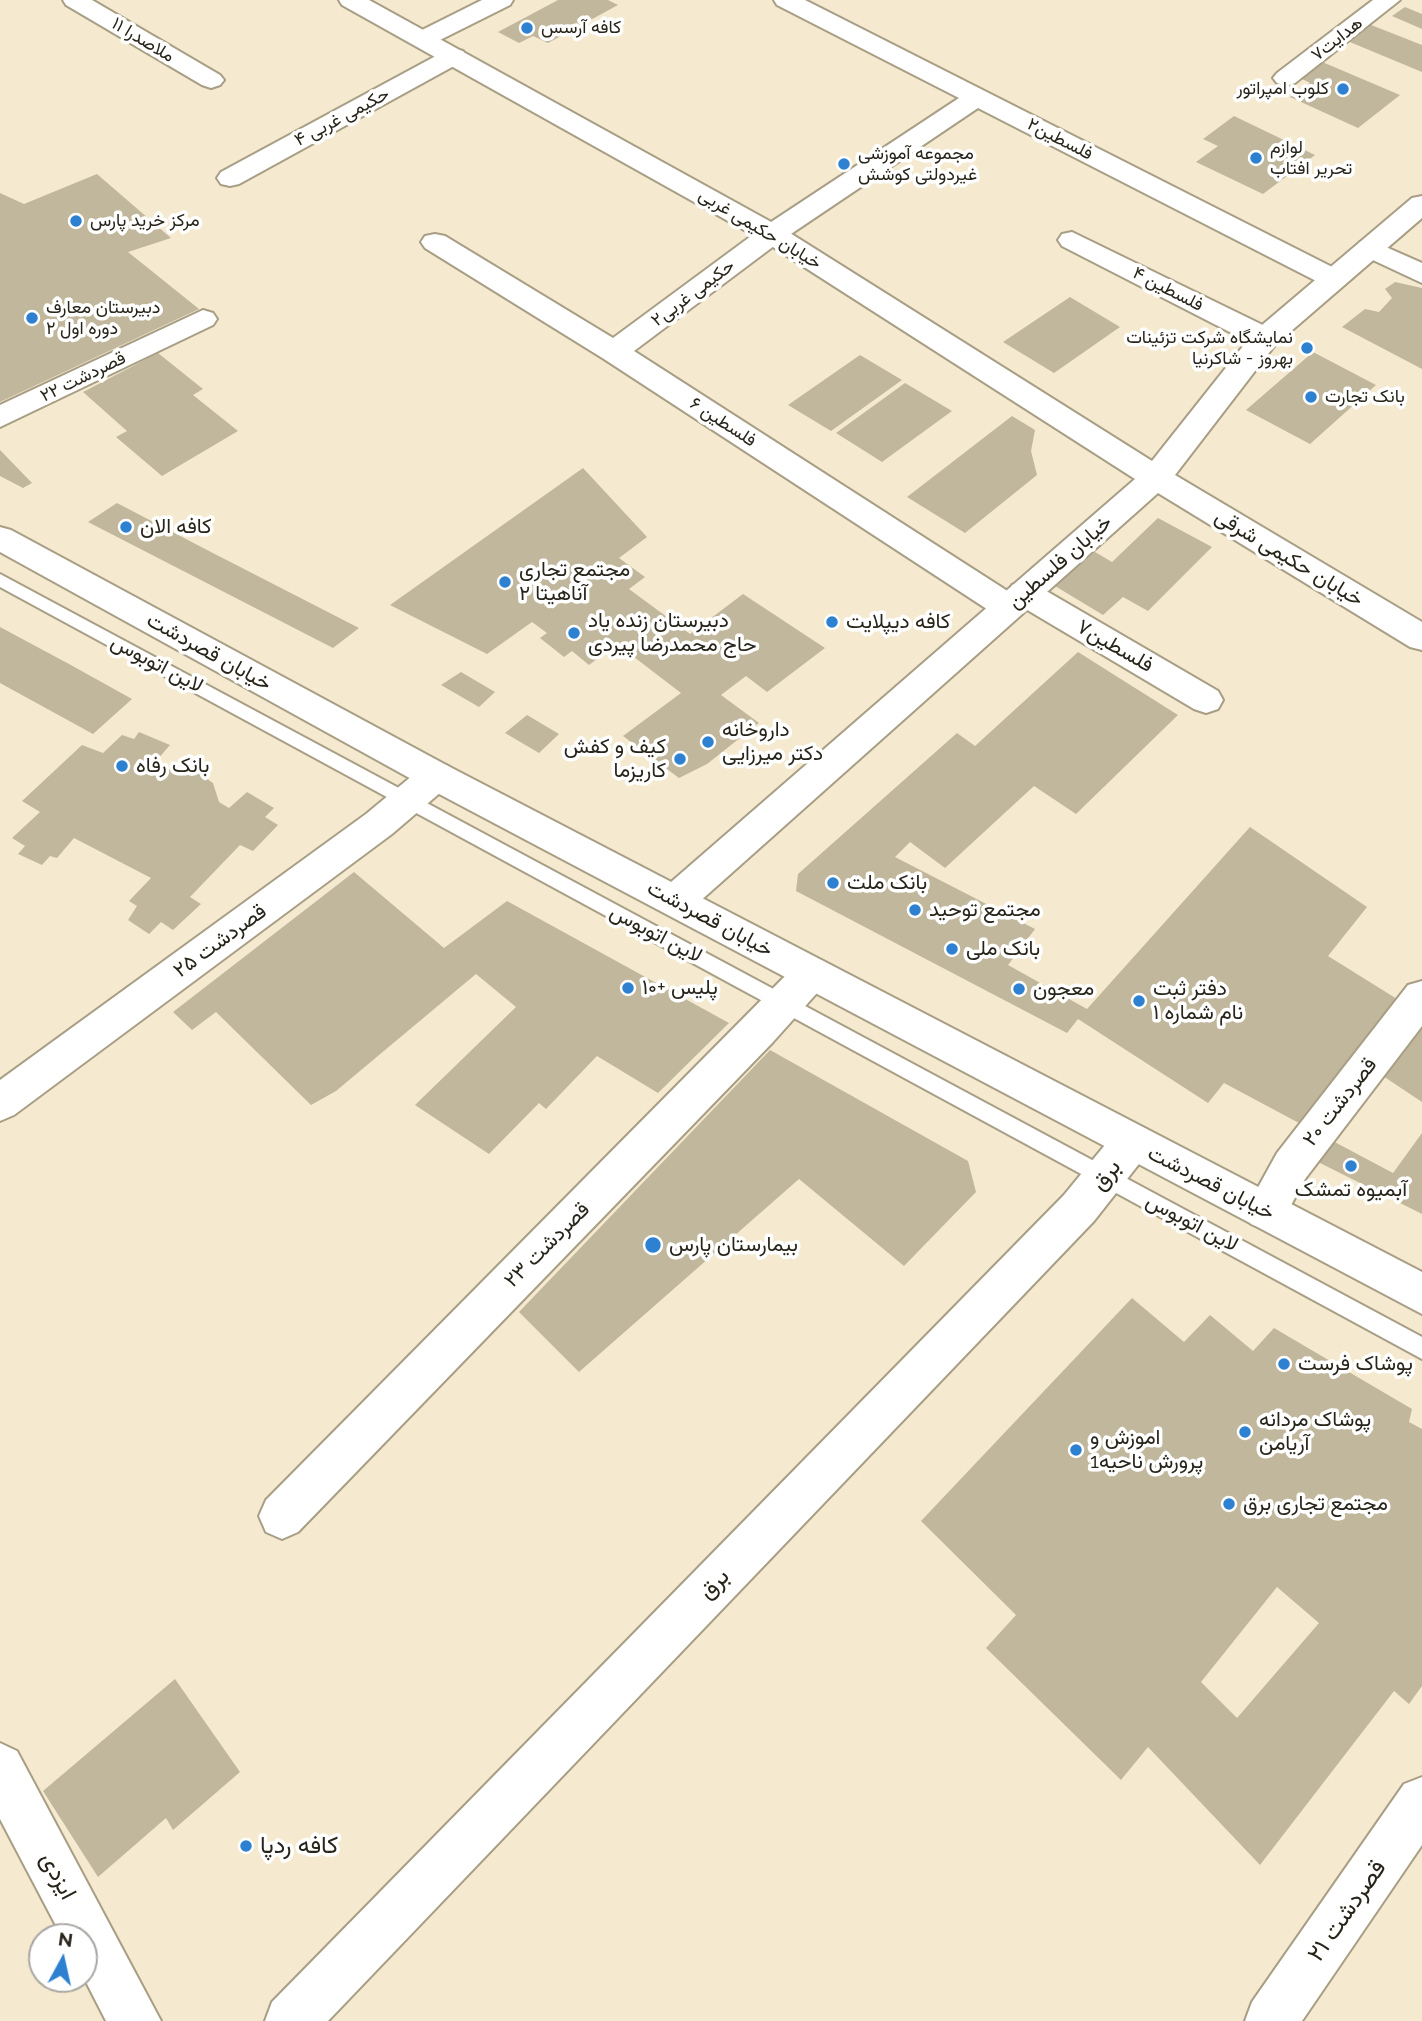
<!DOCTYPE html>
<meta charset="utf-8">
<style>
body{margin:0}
#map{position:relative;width:1422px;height:2021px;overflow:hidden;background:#f5eacf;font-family:Raleway,sans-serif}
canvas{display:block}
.north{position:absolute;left:28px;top:1923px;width:70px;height:70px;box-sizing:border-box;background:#fff;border:2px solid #a9a7a3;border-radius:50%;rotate:8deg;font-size:19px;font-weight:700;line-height:28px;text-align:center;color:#27241a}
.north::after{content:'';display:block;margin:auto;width:24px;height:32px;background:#2d81d0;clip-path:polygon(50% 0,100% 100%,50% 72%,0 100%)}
</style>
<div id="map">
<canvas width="1422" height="2021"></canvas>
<div class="north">N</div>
</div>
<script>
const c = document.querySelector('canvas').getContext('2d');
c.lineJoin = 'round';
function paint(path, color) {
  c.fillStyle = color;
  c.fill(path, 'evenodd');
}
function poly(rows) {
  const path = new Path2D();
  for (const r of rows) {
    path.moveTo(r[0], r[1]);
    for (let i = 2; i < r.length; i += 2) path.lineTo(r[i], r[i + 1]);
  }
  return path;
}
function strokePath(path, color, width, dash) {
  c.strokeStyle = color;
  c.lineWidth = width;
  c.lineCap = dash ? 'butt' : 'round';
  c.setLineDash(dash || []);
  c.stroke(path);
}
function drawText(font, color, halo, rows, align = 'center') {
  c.font = font + ' Raleway,Vazirmatn,sans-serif';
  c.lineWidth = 7;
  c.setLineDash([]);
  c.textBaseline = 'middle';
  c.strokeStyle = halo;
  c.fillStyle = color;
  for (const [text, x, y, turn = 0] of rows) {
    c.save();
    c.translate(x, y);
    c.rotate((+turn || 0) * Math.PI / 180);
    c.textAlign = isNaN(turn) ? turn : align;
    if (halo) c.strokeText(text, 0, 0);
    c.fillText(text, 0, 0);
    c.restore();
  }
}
paint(poly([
 [558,0,608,0,618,5,548,43,533,36,519,43,498,32],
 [1405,7,1422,14,1422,29,1392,16],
 [1366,23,1422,45,1422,72,1345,40],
 [1320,61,1400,95,1358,128,1290,97,1310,83,1298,77],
 [1234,116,1315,155,1263,194,1196,162,1218,146,1203,139],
 [97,174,171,238,128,252,199,309,0,402,0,193,24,204],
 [1395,282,1422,288,1422,369,1342,327,1365,309,1379,312,1392,298,1385,289],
 [1070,297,1120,327,1054,373,1003,342],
 [1313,352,1376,385,1310,444,1246,410],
 [158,353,203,389,193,395,238,431,162,476,116,437,127,431,83,392],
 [860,355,902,380,831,431,788,405],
 [905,383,952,411,882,462,836,433],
 [1012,416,1035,430,1031,451,1037,475,965,533,907,497],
 [0,450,32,483,23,488,0,476],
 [583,468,647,537,619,558,645,577,629,589,690,634,743,594,825,648,767,692,746,676,721,695,759,723,707,764,679,778,623,736,681,693,617,644,589,665,572,651,564,657,540,638,547,633,532,622,487,654,390,605],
 [117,503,209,551,359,628,333,648,88,522],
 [1158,518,1212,547,1148,611,1123,597,1103,615,1055,586,1095,552,1112,562],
 [0,627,69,664,132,699,93,734,0,683],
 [1078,652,1178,715,1076,814,1034,786,945,868,910,842,895,857,1035,929,1008,965,1087,1009,1250,827,1367,907,1328,956,1397,999,1299,1123,1224,1083,1208,1103,1078,1019,1067,1033,796,891,798,874,957,733,975,746],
 [461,672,495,692,479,707,441,685],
 [527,715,559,734,539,753,505,733],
 [139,732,170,745,151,767,157,771,180,768,194,770,213,783,219,802,229,808,247,792,274,808,265,817,278,825,253,851,240,845,190,897,201,904,173,930,161,922,149,934,128,920,137,906,129,901,151,878,74,838,57,858,50,856,42,865,18,854,25,846,12,838,40,812,22,801,82,745,103,753,122,735,134,739],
 [354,872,444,948,507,901,729,1023,658,1093,597,1056,546,1109,539,1103,489,1154,415,1105,516,1007,476,974,336,1091,311,1105,216,1012,192,1030,173,1012],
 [1422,1019,1422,1102,1380,1074],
 [770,1050,968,1161,976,1192,904,1266,799,1179,579,1372,519,1312],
 [1422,1133,1422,1214,1312,1159,1329,1139,1393,1173],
 [1132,1298,1184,1342,1210,1315,1253,1351,1274,1328,1412,1409,1409,1422,1422,1429,1422,1686,1409,1704,1394,1691,1260,1865,1148,1747,1121,1780,986,1648,1016,1615,921,1521],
 [1277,1587,1319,1623,1237,1718,1201,1682],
 [175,1679,240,1772,173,1830,166,1818,98,1877,43,1791]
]), '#c1b79d');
const service = poly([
 [0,574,1422,1337,1422,1359,0,587,0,574]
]);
const minor = poly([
 [63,0,92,0,220,75,224,80,220,85,211,88,202,85,66,5,63,0],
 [482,0,513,0,510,5,432,44,423,46,414,44,411,39,414,34,482,0],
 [774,0,805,0,1344,273,1348,279,1344,285,1334,288,1324,285,978,108,782,240,634,351,1009,592,1012,585,1024,581,1036,585,1218,691,1223,700,1218,709,1206,713,1194,709,1024,608,1020,615,1008,619,996,615,604,359,425,248,421,242,425,236,435,234,445,236,613,338,762,228,959,98,777,5,774,0],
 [1373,0,1400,0,1295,83,1286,86,1277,83,1273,78,1277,73,1373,0],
 [454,49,463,51,466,56,463,61,239,184,230,186,221,184,217,178,221,172,445,51,454,49],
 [1072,232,1275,331,1279,338,1275,345,1265,347,1255,345,1062,246,1058,240,1062,234,1072,232],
 [1370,240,1422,263,1422,283,1360,254,1356,248,1360,242,1370,240],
 [203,310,213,313,217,319,213,325,0,427,0,405,203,310],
 [436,762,448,766,454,776,448,786,392,834,14,1115,0,1121,0,1080,366,814,424,766,436,762],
 [812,957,825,962,831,973,825,984,773,1042,298,1532,282,1539,266,1532,259,1516,266,1500,799,962,812,957],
 [1422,981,1422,1026,1305,1179,1281,1224,1266,1230,1251,1224,1245,1211,1277,1153,1408,985,1422,981],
 [0,1743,17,1751,161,2021,106,2021,84,1978,84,1937,62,1937,0,1819,0,1743],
 [1422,1777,1422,1845,1302,2021,1245,2021,1252,2002,1404,1784,1422,1777]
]);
const tertiary = poly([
 [339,0,369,0,782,228,1152,461,1255,331,1412,198,1422,196,1422,218,1275,345,1175,475,1422,622,1422,650,1410,647,1158,493,689,911,676,915,663,911,658,900,663,889,1135,479,762,240,342,5,339,0],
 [1132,1124,1146,1129,1152,1142,1146,1155,1094,1221,328,2021,265,2021,272,2002,1064,1195,1118,1129,1132,1124]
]);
const secondary = poly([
 [0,527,11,530,448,766,1422,1272,1422,1314,424,786,0,552,0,527]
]);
strokePath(service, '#a89e85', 4);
strokePath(minor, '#a89e85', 4);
strokePath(tertiary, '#a89e85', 4);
strokePath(secondary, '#a89e85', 4);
paint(service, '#fff');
paint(minor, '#fff');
paint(tertiary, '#fff');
paint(secondary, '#fff');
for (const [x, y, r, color] of [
 [527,28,7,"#2d81d0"],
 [1343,89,7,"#2d81d0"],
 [1256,158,7,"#2d81d0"],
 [844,164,7,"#2d81d0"],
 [76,221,7,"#2d81d0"],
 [32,318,7,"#2d81d0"],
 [1307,348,7,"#2d81d0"],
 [1311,397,7,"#2d81d0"],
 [126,527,7,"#2d81d0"],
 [505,582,7,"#2d81d0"],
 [832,622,7,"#2d81d0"],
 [574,633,7,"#2d81d0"],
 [708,742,7,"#2d81d0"],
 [680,759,7,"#2d81d0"],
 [122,766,7,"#2d81d0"],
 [833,883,7,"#2d81d0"],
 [915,910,7,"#2d81d0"],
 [952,949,7,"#2d81d0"],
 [628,988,7,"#2d81d0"],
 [1019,989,7,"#2d81d0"],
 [1139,1001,7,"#2d81d0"],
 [1351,1166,7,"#2d81d0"],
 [653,1245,9,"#2d81d0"],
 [1284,1364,7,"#2d81d0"],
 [1245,1432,7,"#2d81d0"],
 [1076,1450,7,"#2d81d0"],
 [1229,1504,7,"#2d81d0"],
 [246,1846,7,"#2d81d0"]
]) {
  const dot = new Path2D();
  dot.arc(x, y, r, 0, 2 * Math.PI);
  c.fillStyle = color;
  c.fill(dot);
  strokePath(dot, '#fff', 2.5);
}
drawText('18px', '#27241a', '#fff', [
 ["کافه آرسس",541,28],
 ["کلوب امپراتور",1329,89,"right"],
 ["لوازم",1270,148],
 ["تحریر افتاب",1270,169],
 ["مجموعه آموزشی",858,154],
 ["غیردولتی کوشش",858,175],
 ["مرکز خرید پارس",90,221],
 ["دبیرستان معارف",46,308],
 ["۲ دوره اول",46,329],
 ["نمایشگاه شرکت تزئینات",1293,338,"right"],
 ["بهروز - شاکرنیا",1293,359,"right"],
 ["بانک تجارت",1325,397]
], 'left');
drawText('18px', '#27241a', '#fff', [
 ["هدایت۷",1337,39,-38],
 ["۱۱ ملاصدرا",143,40,31],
 ["حکیمی غربی ۴",342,117,-28],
 ["فلسطین۲",1060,139,27],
 ["خیابان حکیمی غربی",760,229,31],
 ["۴ فلسطین",1168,289,27],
 ["حکیمی غربی۲",693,293,-37],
 ["قصردشت ۲۲",83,377,-26],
 ["فلسطین ۶",723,422,33]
]);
drawText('21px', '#27241a', '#fff', [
 ["کافه الان",140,527],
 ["مجتمع تجاری",519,570],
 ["آناهیتا ۲",519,594],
 ["دبیرستان زنده یاد",588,621],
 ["حاج محمدرضا پیردی",588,645],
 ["کافه دیپلایت",846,622],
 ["داروخانه",722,730],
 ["دکتر میرزایی",722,754],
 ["کیف و کفش",666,747,"right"],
 ["کاریزما",666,771,"right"],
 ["بانک رفاه",136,766],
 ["بانک ملت",847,883],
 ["مجتمع توحید",929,910],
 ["بانک ملی",966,949],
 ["پلیس +۱۰",642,988],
 ["معجون",1033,989],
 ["دفتر ثبت",1153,989],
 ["نام شماره ١",1153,1013],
 ["آبمیوه تمشک",1351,1190,"center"],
 ["بیمارستان پارس",669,1245],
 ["پوشاک فرست",1298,1364],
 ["پوشاک مردانه",1259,1420],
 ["آریامن",1259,1444],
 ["اموزش و",1090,1438],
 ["پرورش ناحیه1",1090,1462],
 ["مجتمع تجاری برق",1243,1504]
], 'left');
drawText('21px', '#27241a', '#fff', [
 ["خیابان حکیمی شرقی",1289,558,31],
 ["خیابان فلسطین",1060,562,-41],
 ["۷فلسطین",1115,646,30],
 ["خیابان قصردشت",209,652,29],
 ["لاین اتوبوس",157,664,28],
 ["خیابان قصردشت",710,919,28],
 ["لاین اتوبوس",656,934,28],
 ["قصردشت ۲۵",220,941,-36],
 ["قصردشت ۲۰",1340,1102,-52],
 ["خیابان قصردشت",1211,1183,27],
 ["لاین اتوبوس",1192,1223,28],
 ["قصردشت ۲۳",547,1245,-45]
]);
drawText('24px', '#27241a', '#fff', [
 ["برق",1106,1175,-52],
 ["برق",714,1584,-46],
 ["ایزدی",58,1876,62],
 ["قصردشت ۲۱",1347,1911,-55]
]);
drawText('24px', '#27241a', '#fff', [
 ["کافه ردپا",260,1846]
], 'left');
</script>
